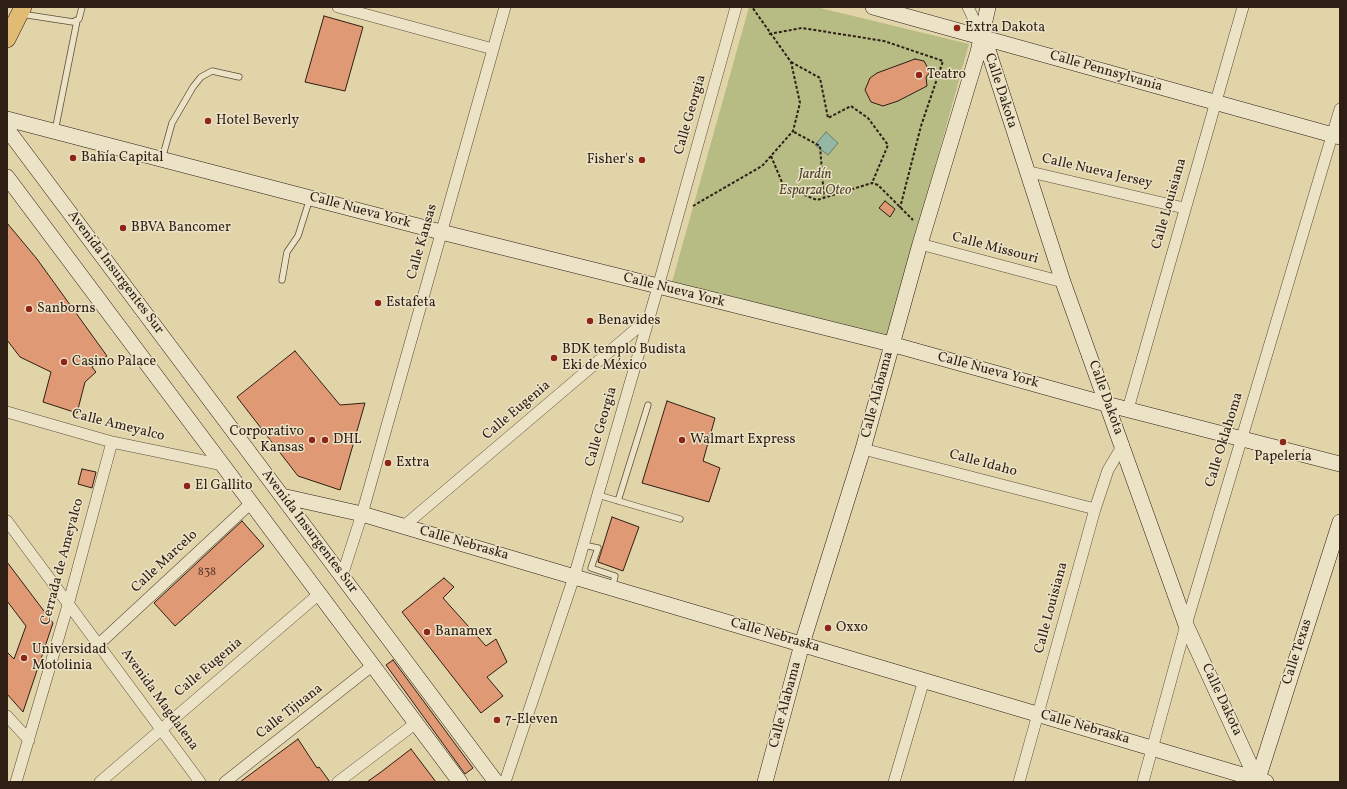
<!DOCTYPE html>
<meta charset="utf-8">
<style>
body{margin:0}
#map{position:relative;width:1347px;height:789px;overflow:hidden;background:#e2d4a9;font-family:Vollkorn,serif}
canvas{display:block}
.frame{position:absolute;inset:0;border:8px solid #2e1e14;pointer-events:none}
</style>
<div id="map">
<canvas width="1347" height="789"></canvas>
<div class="frame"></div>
</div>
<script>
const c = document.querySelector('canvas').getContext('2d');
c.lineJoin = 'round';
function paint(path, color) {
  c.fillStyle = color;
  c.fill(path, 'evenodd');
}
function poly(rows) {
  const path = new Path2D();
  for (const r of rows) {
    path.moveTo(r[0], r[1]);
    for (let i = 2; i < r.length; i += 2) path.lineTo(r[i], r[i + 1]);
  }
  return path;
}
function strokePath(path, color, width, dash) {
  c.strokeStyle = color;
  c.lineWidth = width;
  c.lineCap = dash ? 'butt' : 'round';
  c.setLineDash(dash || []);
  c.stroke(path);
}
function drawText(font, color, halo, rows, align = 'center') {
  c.font = font + ' Vollkorn,serif';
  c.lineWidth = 3;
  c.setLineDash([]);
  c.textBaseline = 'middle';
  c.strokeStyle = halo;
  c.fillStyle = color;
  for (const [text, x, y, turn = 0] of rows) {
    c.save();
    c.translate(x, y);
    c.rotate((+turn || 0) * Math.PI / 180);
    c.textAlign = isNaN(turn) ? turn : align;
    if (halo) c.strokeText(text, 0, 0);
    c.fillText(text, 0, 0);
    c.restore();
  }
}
paint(poly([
 [749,7,816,7,969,44,886,343,672,282]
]), '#b7bc85');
const water = poly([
 [826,132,838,143,828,155,815,145,826,132]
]);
paint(water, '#95b8a5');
strokePath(water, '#6c7a6b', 1);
const building = poly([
 [324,16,363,27,345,91,305,82,324,16],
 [915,59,924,61,930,72,926,77,927,86,898,101,883,106,871,102,865,90,870,78,877,73,915,59],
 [885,201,895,209,890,217,879,208,885,201],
 [7,223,37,259,107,356,92,367,96,372,85,382,77,413,43,402,51,372,20,357,7,340,7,223],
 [295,351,340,405,365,403,340,490,298,476,237,397,295,351],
 [667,401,715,418,703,461,720,468,709,502,642,483,667,401],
 [82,469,96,472,92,488,78,484,82,469],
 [612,517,639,527,623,571,598,562,612,517],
 [242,521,264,546,175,626,154,603,242,521],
 [7,562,53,623,23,712,7,694,7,652,14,659,26,626,7,601,7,562],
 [444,578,454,587,443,598,486,646,496,639,507,662,487,677,503,696,481,713,402,612,444,578],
 [393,660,473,768,465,774,386,665,393,660],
 [298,739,317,768,319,767,330,782,240,782,298,739],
 [411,749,436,782,367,782,381,772,411,749]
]);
paint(building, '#e09975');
strokePath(building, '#2e1e14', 1);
const lane = poly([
 [21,14,73,22,79,19,82,7],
 [55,131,77,21],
 [162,159,172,123,193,87,201,77,212,71,239,77],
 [282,280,287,252,298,236,310,198],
 [598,495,680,519],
 [618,501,648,405],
 [583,545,598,548,591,568,615,576,612,588]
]);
const street = poly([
 [338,7,493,49],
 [968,7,982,37],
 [1026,171,1184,208],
 [920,244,1063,282],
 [1128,409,1243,7],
 [7,412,112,442,223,465],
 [863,449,1095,509],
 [7,521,200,782],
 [404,526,649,318],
 [342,576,362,514,505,7],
 [99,644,251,503],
 [7,716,29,740],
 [16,782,68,605,112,442],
 [100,782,319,594],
 [225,782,373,665],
 [338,782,416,723],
 [505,782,574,577,658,287,736,7],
 [894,782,924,680],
 [1019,782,1095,509,1108,470,1123,445],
 [1143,782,1186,625,1340,109]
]);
const secondary = poly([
 [873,7,1340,137],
 [982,37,989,53,1063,282,1186,625,1258,782],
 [7,119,441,232,891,344,1106,404,1340,464],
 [7,129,496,782],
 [7,177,460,782],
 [282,496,362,514,1266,782],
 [765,782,802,644,863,449,920,244,978,52,988,7],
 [1257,782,1340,522]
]);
const primary = poly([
 [7,39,23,7]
]);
strokePath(lane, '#5b4c39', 7);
strokePath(street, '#5b4c39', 12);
strokePath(secondary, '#2e1e14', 16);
strokePath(primary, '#2e1e14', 18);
strokePath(poly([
 [769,34,802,28,884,41,943,61,921,126,900,208],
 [791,62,820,78,828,118,851,106,868,118,888,145,872,183],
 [794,132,820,146,824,198],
 [771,156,784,187,817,200,872,183,878,185,913,220],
 [693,206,762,166,793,131,800,103,791,62,752,7]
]), '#2e1e14', 2, [3, 2]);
strokePath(lane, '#ece3c7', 5.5);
strokePath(street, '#ece3c7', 11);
strokePath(secondary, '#ece3c7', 15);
strokePath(primary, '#e1ba74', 17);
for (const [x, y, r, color] of [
 [957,28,4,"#8f2418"],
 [919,75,4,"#8f2418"],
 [208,121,4,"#8f2418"],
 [73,158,4,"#8f2418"],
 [642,160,4,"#8f2418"],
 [123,228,4,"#8f2418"],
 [378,303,4,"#8f2418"],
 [29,309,4,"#8f2418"],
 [590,321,4,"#8f2418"],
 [554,358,4,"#8f2418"],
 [64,362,4,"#8f2418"],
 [312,440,4,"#8f2418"],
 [325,440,4,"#8f2418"],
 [682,440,4,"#8f2418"],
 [1283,442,4,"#8f2418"],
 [388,463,4,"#8f2418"],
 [187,486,4,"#8f2418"],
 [828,628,4,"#8f2418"],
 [427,632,4,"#8f2418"],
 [24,658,4,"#8f2418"],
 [497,720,4,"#8f2418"]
]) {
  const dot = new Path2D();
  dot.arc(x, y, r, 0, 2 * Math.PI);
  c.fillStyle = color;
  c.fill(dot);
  strokePath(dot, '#ece3c7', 1.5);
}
drawText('12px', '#5a3d2c', null, [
 ["838",207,573]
]);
drawText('14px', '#2e1e14', '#ece3c7', [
 ["Extra Dakota",965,28],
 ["Teatro",927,75],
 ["Hotel Beverly",216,121],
 ["Bahía Capital",81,158],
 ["Fisher's",634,160,"right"],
 ["BBVA Bancomer",131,228],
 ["Estafeta",386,303],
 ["Sanborns",37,309],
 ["Benavides",598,321],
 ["BDK templo Budista",562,350],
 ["Eki de México",562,366],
 ["Casino Palace",72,362],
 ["Corporativo",304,432,"right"],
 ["Kansas",304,448,"right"],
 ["DHL",333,440],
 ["Walmart Express",690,440],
 ["Papelería",1283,457,"center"],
 ["Extra",396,463],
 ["El Gallito",195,486],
 ["Oxxo",836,628],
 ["Banamex",435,632],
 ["Universidad",32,650],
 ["Motolinia",32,666],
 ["7-Eleven",505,720]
], 'left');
drawText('14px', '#2e1e14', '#ece3c7', [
 ["Calle Pennsylvania",1106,72,16],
 ["Calle Dakota",1000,91,72],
 ["Calle Georgia",691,115,-74],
 ["Calle Nueva Jersey",1097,172,13],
 ["Calle Louisiana",1170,204,-74],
 ["Calle Nueva York",360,211,15],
 ["Calle Kansas",423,242,-74],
 ["Calle Missouri",995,249,15],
 ["Avenida Insurgentes Sur",115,273,53],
 ["Calle Nueva York",674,291,14],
 ["Calle Nueva York",988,371,15],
 ["Calle Alabama",878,395,-75],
 ["Calle Dakota",1105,398,70],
 ["Calle Eugenia",517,411,-40],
 ["Calle Ameyalco",118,426,14],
 ["Calle Georgia",602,427,-74],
 ["Calle Oklahoma",1225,440,-73],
 ["Calle Idaho",983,464,15],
 ["Avenida Insurgentes Sur",309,532,53],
 ["Calle Nebraska",464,544,16],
 ["Cerrada de Ameyalco",63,562,-75],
 ["Calle Marcelo",165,562,-43],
 ["Calle Louisiana",1052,608,-75],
 ["Calle Nebraska",775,636,16],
 ["Calle Texas",1298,652,-72],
 ["Calle Eugenia",209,668,-40],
 ["Avenida Magdalena",159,700,54],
 ["Calle Dakota",1221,700,65],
 ["Calle Alabama",786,705,-75],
 ["Calle Tijuana",290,712,-38],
 ["Calle Nebraska",1085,728,16]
]);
drawText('italic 14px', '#504630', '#ece3c7', [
 ["Jardín",815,175],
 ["Esparza Oteo",815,191]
]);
</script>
